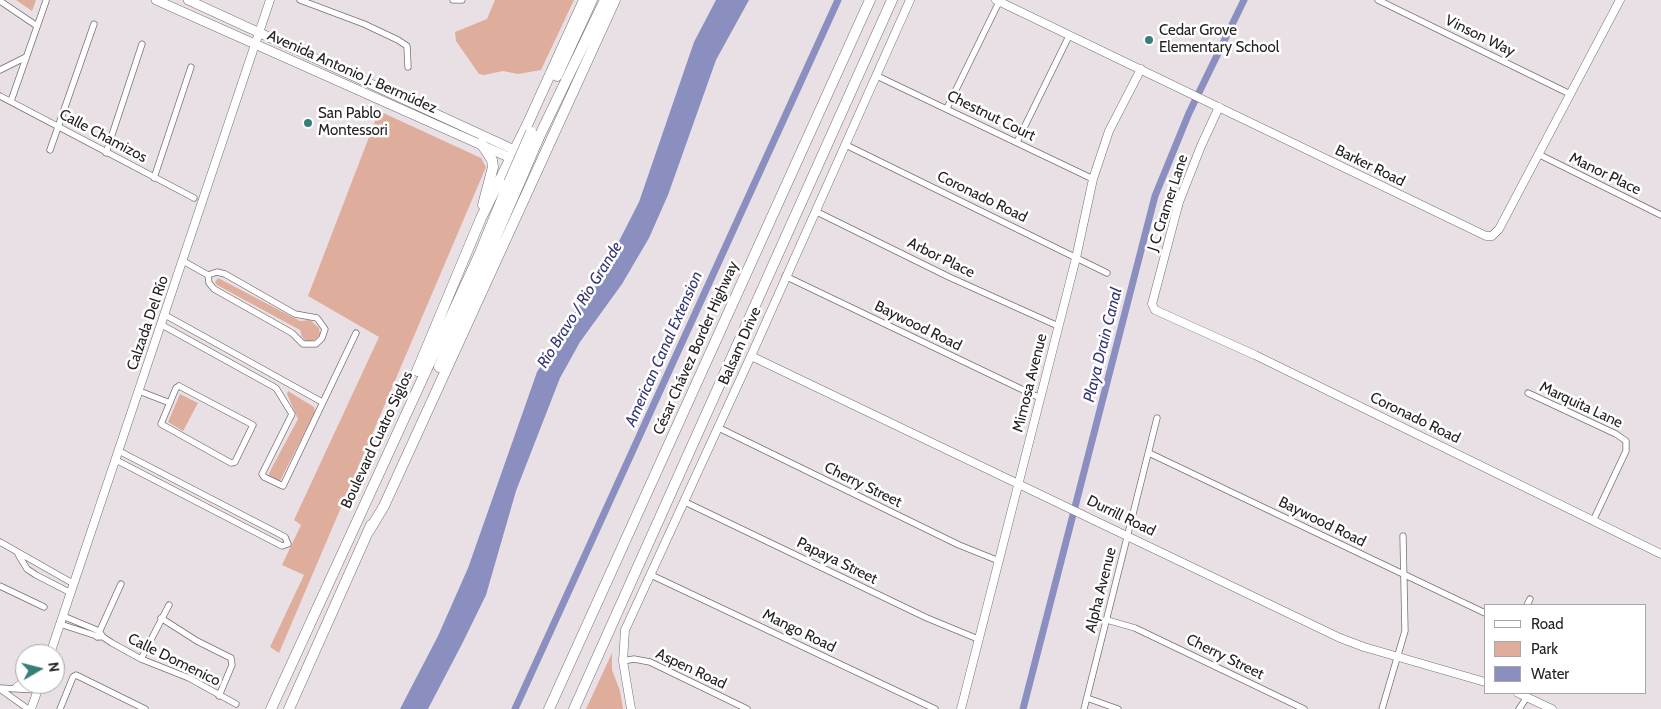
<!DOCTYPE html>
<meta charset="utf-8">
<style>
body{margin:0}
#map{position:relative;width:1661px;height:709px;overflow:hidden;background:#e9e0e6;font-family:Cabin,sans-serif}
canvas{display:block}
.legend{position:absolute;left:1484px;top:604px;width:162px;height:90px;box-sizing:border-box;background:#fff;border:1px solid #a8a7a7;margin:0;padding:6px 9px;list-style:none;font-size:15px;color:#252224}
.legend li{display:flex;align-items:center;gap:10px;height:25px}
.legend b{width:25px;border:1px solid #a8a7a7}
.north{position:absolute;left:15px;top:644px;width:50px;height:50px;box-sizing:border-box;background:#fff;border:1px solid #a8a7a7;border-radius:50%;rotate:82deg;font-size:14px;font-weight:700;line-height:20px;text-align:center;color:#252224}
.north::after{content:'';display:block;margin:auto;width:18px;height:22px;background:#377e78;clip-path:polygon(50% 0,100% 100%,50% 72%,0 100%)}
</style>
<div id="map">
<canvas width="1661" height="709"></canvas>
<ul class="legend">
<li><b style="height:6px;background:#fff"></b>Road</li>
<li><b style="height:14px;background:#dfad9b"></b>Park</li>
<li><b style="height:14px;background:#8a8fc0"></b>Water</li>
</ul>
<div class="north">N</div>
</div>
<script>
const c = document.querySelector('canvas').getContext('2d');
c.lineJoin = 'round';
function paint(path, color) {
  c.fillStyle = color;
  c.fill(path, 'evenodd');
}
function poly(rows) {
  const path = new Path2D();
  for (const r of rows) {
    path.moveTo(r[0], r[1]);
    for (let i = 2; i < r.length; i += 2) path.lineTo(r[i], r[i + 1]);
  }
  return path;
}
function strokePath(path, color, width, dash) {
  c.strokeStyle = color;
  c.lineWidth = width;
  c.lineCap = dash ? 'butt' : 'round';
  c.setLineDash(dash || []);
  c.stroke(path);
}
function drawText(font, color, halo, rows, align = 'center') {
  c.font = font + ' Cabin,sans-serif';
  c.lineWidth = 5;
  c.setLineDash([]);
  c.textBaseline = 'middle';
  c.strokeStyle = halo;
  c.fillStyle = color;
  for (const [text, x, y, turn = 0] of rows) {
    c.save();
    c.translate(x, y);
    c.rotate((+turn || 0) * Math.PI / 180);
    c.textAlign = isNaN(turn) ? turn : align;
    if (halo) c.strokeText(text, 0, 0);
    c.fillText(text, 0, 0);
    c.restore();
  }
}
paint(poly([
 [16,0,36,0,32,11],
 [495,0,574,0,541,70,518,74,503,71,484,75,479,74,456,41,455,32,487,19],
 [379,111,481,158,486,167,279,653,270,647,304,575,282,565,301,525,294,520,379,337,308,296],
 [218,278,300,321,310,320,319,328,320,334,316,339,308,343,302,337,300,330,217,285,215,282],
 [288,391,314,407,315,412,280,481,269,477,269,473,298,419,287,394],
 [180,394,198,403,183,431,168,422],
 [612,653,612,670,620,691,623,709,586,709]
]), '#dfad9b');
paint(poly([
 [716,0,749,0,716,60,668,195,649,238,622,284,580,342,560,378,516,491,486,595,462,644,428,709,400,709,438,636,468,568,537,372,617,245,639,202,694,42]
]), '#8a8fc0');
strokePath(poly([
 [515,709,838,0],
 [1023,709,1155,196,1189,113,1244,0]
]), '#8a8fc0', 7);
const street = poly([
 [300,0,364,24,398,40,407,46,408,67],
 [453,0,462,0],
 [1378,0,1570,94],
 [0,1,37,26],
 [0,70,26,57],
 [877,76,1093,179],
 [0,96,194,198],
 [11,101,46,1],
 [947,108,999,2],
 [1017,142,1069,36],
 [846,145,1107,273],
 [50,150,94,24],
 [106,153,142,44],
 [1538,154,1661,215],
 [154,178,191,67],
 [815,211,949,277,1058,326],
 [183,261,208,275,217,272,225,274,295,314,317,318,325,329,322,338,316,344,303,344,292,333,214,289,209,283,208,275],
 [785,276,1040,398],
 [165,315,322,402],
 [162,325,276,388,292,414,262,474,264,477,283,486,356,333],
 [179,386,253,425,235,462,231,463,161,424,176,388,179,386],
 [139,391,170,403],
 [1528,393,1616,434,1626,441,1626,451,1593,521],
 [719,428,959,545,999,561],
 [1149,453,1485,613],
 [116,460,282,546,288,544,285,537,119,451],
 [685,502,927,618,978,639],
 [0,542,74,584],
 [18,554,27,569,36,575,71,593],
 [651,575,935,709],
 [0,586,44,607],
 [1527,605,1530,599],
 [63,616,99,631,103,637,112,643,141,659,189,678,236,704],
 [161,618,197,641,231,658,232,665,219,696],
 [1107,620,1135,628,1304,709],
 [60,624,100,637],
 [97,637,121,584],
 [141,659,169,605],
 [623,661,634,659,650,662,747,709],
 [0,688,37,690],
 [0,689,28,709],
 [1087,698,1118,709],
 [60,709,73,677,76,675,145,709],
 [1084,709,1157,418],
 [1382,709,1405,631,1403,536],
 [1519,709,1527,697]
]);
const secondary = poly([
 [996,0,1486,236,1492,236,1499,229,1620,0],
 [1219,107,1201,146,1179,202,1152,304,1155,310,1255,355,1661,554],
 [751,356,1340,638,1364,647,1485,682],
 [50,654,270,0],
 [17,687,25,681],
 [1518,693,1552,709],
 [31,709,40,684],
 [631,709,623,661,625,630,751,356,910,0],
 [961,709,1076,258,1093,179,1109,131,1141,69]
]);
const primary = poly([
 [156,0,515,160],
 [188,0,521,153]
]);
const highway = poly([
 [557,76,592,0],
 [539,137,605,0],
 [481,143,492,160,493,167,483,205],
 [439,367,518,186],
 [417,371,481,218,528,123,584,0],
 [369,531,384,506,615,0],
 [271,709,480,253,509,182],
 [289,709,371,525],
 [549,709,870,0],
 [574,709,892,0]
]);
strokePath(street, '#786f75', 7);
strokePath(secondary, '#786f75', 9);
strokePath(primary, '#786f75', 10);
strokePath(highway, '#786f75', 11);
strokePath(street, '#fff', 5.5);
strokePath(secondary, '#fff', 8);
strokePath(primary, '#fff', 9);
strokePath(highway, '#fff', 10);
const highwayBridge = poly([
 [509,182,531,132],
 [518,186,539,137]
]);
strokePath(highwayBridge, '#786f75', 11, []);
strokePath(highwayBridge, '#fff', 10);
for (const [x, y, r, color] of [
 [1149,40,5,"#377e78"],
 [308,123,5,"#377e78"]
]) {
  const dot = new Path2D();
  dot.arc(x, y, r, 0, 2 * Math.PI);
  c.fillStyle = color;
  c.fill(dot);
  strokePath(dot, '#fff', 2);
}
drawText('15px', '#252224', '#fff', [
 ["Cedar Grove",1159,31],
 ["Elementary School",1159,48],
 ["San Pablo",318,114],
 ["Montessori",318,131]
], 'left');
drawText('15px', '#252224', '#fff', [
 ["Vinson Way",1480,36,26],
 ["Avenida Antonio J. Bermúdez",352,72,24],
 ["Chestnut Court",991,116,26],
 ["Calle Chamizos",103,136,28],
 ["Barker Road",1370,166,26],
 ["Manor Place",1605,174,26],
 ["Coronado Road",982,197,26],
 ["J C Cramer Lane",1168,203,-72],
 ["Arbor Place",941,258,26],
 ["Calzada Del Río",148,323,-71],
 ["Baywood Road",918,326,26],
 ["Balsam Drive",740,346,-66],
 ["César Chávez Border Highway",696,348,-66],
 ["Mimosa Avenue",1030,383,-76],
 ["Marquita Lane",1581,405,25],
 ["Coronado Road",1415,418,26],
 ["Boulevard Cuatro Siglos",377,440,-65],
 ["Cherry Street",863,485,26],
 ["Durrill Road",1121,516,26],
 ["Baywood Road",1322,522,26],
 ["Papaya Street",837,561,26],
 ["Alpha Avenue",1101,590,-76],
 ["Mango Road",799,631,26],
 ["Cherry Street",1225,657,26],
 ["Calle Domenico",174,660,26],
 ["Aspen Road",691,669,25]
]);
drawText('italic 16px', '#353774', '#fff', [
 ["Río Bravo / Rio Grande",580,305,-58],
 ["Playa Drain Canal",1103,345,-76],
 ["American Canal Extension",664,349,-66]
]);
</script>
